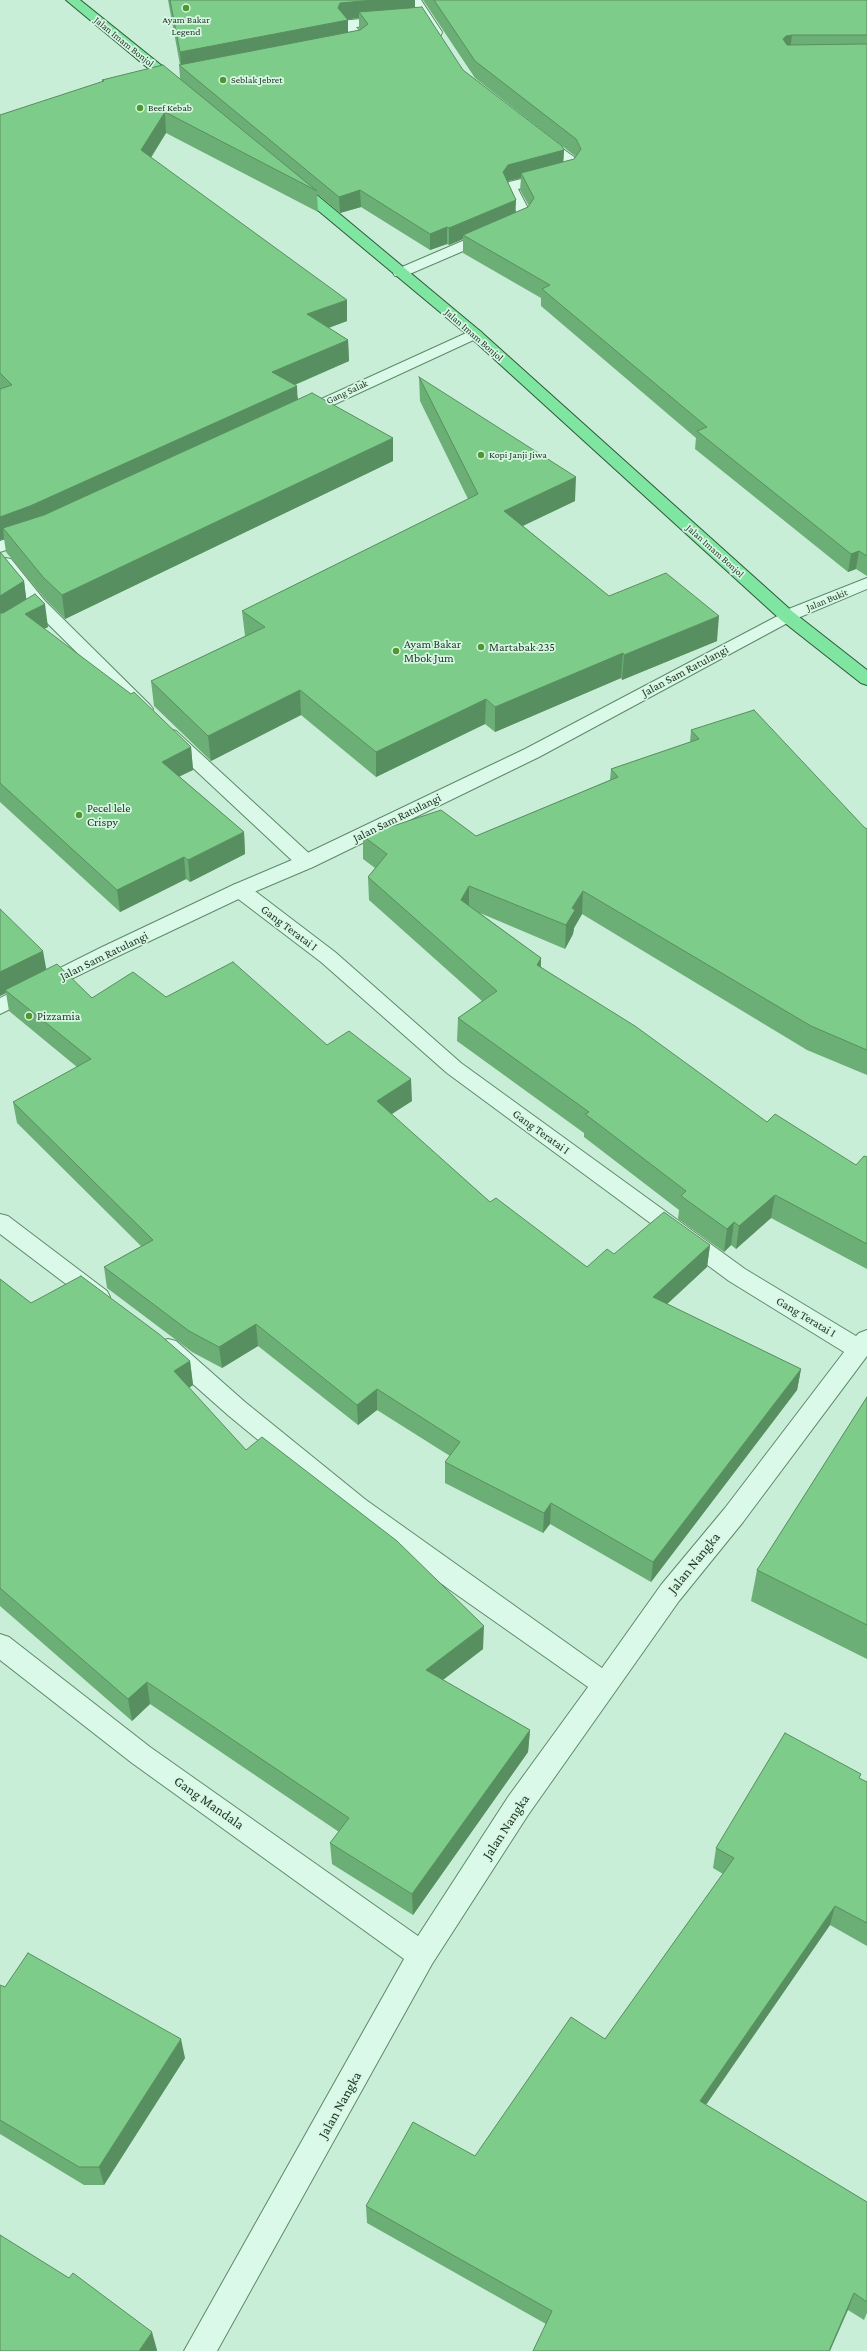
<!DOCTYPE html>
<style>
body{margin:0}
canvas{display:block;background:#c8eed8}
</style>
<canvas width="867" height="2351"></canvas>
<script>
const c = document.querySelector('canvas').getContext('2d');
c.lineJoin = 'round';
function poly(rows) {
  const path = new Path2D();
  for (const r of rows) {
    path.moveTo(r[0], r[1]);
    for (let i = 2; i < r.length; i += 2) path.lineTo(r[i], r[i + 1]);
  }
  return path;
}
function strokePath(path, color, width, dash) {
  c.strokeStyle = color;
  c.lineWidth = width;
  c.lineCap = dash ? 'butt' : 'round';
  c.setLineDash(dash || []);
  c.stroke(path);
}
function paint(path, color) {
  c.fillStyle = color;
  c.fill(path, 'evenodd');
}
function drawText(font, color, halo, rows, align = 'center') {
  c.font = font + ' "Crimson Pro",serif';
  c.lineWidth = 3.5;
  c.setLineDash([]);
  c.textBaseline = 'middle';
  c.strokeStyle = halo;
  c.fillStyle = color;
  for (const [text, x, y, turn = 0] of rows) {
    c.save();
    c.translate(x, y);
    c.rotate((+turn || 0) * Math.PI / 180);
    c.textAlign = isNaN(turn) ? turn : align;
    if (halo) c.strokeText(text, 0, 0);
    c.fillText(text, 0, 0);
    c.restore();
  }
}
const minor = poly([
 [409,0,421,0,442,32,441,35,431,35,409,0],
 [390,16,395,17,396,20,395,23,356,27,367,40,365,43,342,47,335,43,337,40,351,38,340,24,341,21,390,16],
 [540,135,545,136,574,157,579,167,573,175,518,189,532,216,526,224,405,276,395,276,393,273,395,270,516,218,518,216,516,211,504,188,506,185,509,182,563,169,565,167,563,162,535,142,533,139,535,136,540,135],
 [475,329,480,331,483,334,480,337,307,417,301,419,295,417,293,414,295,411,475,329],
 [33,530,39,531,41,535,39,539,0,552,0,541,33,530],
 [5,558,11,559,45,601,150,705,153,709,150,713,144,715,138,713,33,609,0,568,0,559,5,558],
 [867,578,867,589,793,620,787,621,781,620,778,616,781,612,867,578],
 [169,729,176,731,313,857,316,862,313,867,306,868,299,867,162,739,160,735,162,731,169,729],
 [240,883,247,885,335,952,461,1063,745,1269,856,1336,859,1333,867,1330,867,1356,743,1522,679,1601,528,1815,432,1964,217,2351,184,2351,404,1959,132,1763,0,1660,0,1634,9,1637,150,1747,418,1936,508,1797,588,1687,450,1590,348,1514,229,1416,160,1355,156,1348,160,1341,168,1339,176,1341,245,1402,366,1500,602,1668,661,1585,725,1508,844,1352,729,1281,447,1073,321,962,233,895,230,890,233,885,240,883],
 [0,1214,8,1216,107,1291,110,1297,107,1303,99,1306,91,1303,0,1234,0,1214]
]);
const tertiary = poly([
 [787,611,793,612,796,616,793,620,539,757,313,867,247,895,114,958,0,1014,0,998,100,948,233,885,299,857,525,749,787,611]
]);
const trunk = poly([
 [66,0,80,0,182,82,184,85,182,88,172,88,66,0],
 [295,180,300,181,480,331,793,612,867,670,867,685,861,683,781,620,470,337,290,187,288,184,290,181,295,180]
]);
strokePath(minor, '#5d8a68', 2);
strokePath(tertiary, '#5d8a68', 2);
strokePath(trunk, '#315838', 2);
paint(minor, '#dbf9e8');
paint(tertiary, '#dbf9e8');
paint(trunk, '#7ee6a0');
paint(poly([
 [168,0,415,0,415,7,463,70,564,150,563,162,574,159,576,157,575,156,475,78,423,0,867,0,867,576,856,569,848,572,695,449,696,438,541,306,541,298,463,253,463,239,449,245,447,244,430,250,361,207,340,213,317,194,318,212,166,133,151,158,347,321,329,328,348,340,349,361,295,385,298,399,393,461,65,619,46,600,6,552,4,539,0,540,0,115,102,82,102,80,180,78,179,65,180,65],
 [359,18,359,28,360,30,348,32,347,19],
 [521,178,520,190,529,206,528,207,515,213,516,200,507,182,508,181],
 [419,377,575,501,523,526,609,596,717,641,622,680,621,678,495,732,485,724,376,777,301,715,211,761,154,706,151,681,245,636,242,611,468,499,420,401],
 [0,552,24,581,26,599,48,627,44,629,191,747,193,770,179,776,244,832,245,854,190,882,186,879,120,912,0,802],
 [691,730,867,829,867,1075,807,1050,582,914,574,928,573,934,565,949,480,913,541,958,541,967,767,1122,856,1165,867,1157,867,1269,771,1218,736,1249,731,1245,724,1252,678,1219,679,1210,584,1137,584,1133,457,1041,458,1018,482,1001,369,900,368,877,375,868,363,859,363,836,476,836,610,780,611,769,690,742],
 [0,909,46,970,92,998,166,997,327,1045,412,1101,391,1114,490,1202,587,1267,614,1254,710,1245,707,1267,667,1304,801,1369,797,1390,651,1582,550,1524,543,1533,445,1483,445,1462,450,1456,377,1410,358,1425,258,1346,222,1368,192,1352,107,1288,104,1267,141,1246,17,1123,13,1102,77,1067,9,1011,6,993,0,996],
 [0,1279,31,1303,190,1361,193,1385,189,1388,246,1450,483,1649,443,1680,530,1730,528,1752,413,1915,332,1864,330,1843,339,1832,150,1704,132,1721,0,1606],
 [867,1397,867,1659,751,1601,757,1570],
 [860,1779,867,1782,867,1946,830,1925,706,2105,867,2202,867,2313,864,2320,848,2310,546,2324,367,2223,366,2206,475,2156,605,2039,723,1874,713,1868,716,1848],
 [0,1985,185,2058,104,2185,84,2185,0,2134]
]), '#6caf76');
paint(poly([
 [374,0,415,0,415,13,359,12,359,18,341,20,348,20,348,37,181,66,180,52,338,8,340,3],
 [792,35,790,52,783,39,786,36],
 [165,112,166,133,142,171,141,150],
 [564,150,563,167,521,173,521,178,508,181,503,189,503,172,508,165],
 [360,190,361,207,340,213,339,197],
 [516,200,515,217,463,235,463,239,449,245,449,228],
 [447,227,447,244,430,250,430,234],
 [347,300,347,321,308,335,307,314],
 [348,340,349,361,273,394,272,372],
 [297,386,298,408,33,528,3,528,4,539,0,540,0,517],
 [393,438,393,461,65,619,62,595],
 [576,477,575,501,503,535,504,511],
 [859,551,856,569,848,572,851,554],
 [24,581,27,604,0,620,0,596],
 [45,604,48,627,28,636,25,614],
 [719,616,717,641,622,680,624,655],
 [623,653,621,678,495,732,495,707],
 [300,690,301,715,211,761,208,736],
 [486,699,485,724,376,777,376,752],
 [191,747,193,770,164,784,162,762],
 [244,832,245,854,190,882,188,860],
 [184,857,186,879,120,912,117,890],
 [469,886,469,909,461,900],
 [583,891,582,914,574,928,573,934,565,949,566,925,572,908],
 [43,951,47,973,5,990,6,993,0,996,0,972],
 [541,958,540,982,537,965],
 [411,1079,412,1101,378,1123,377,1101],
 [775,1195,771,1218,736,1249,739,1226],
 [734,1222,731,1245,724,1252,727,1229],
 [710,1245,707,1267,651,1319,653,1297],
 [256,1324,258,1346,222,1368,219,1347],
 [190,1361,193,1385,177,1395,174,1371],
 [801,1369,797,1390,651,1582,653,1562],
 [377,1389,377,1410,358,1425,357,1405],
 [551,1503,550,1524,543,1533,544,1513],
 [484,1626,483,1649,427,1692,426,1670],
 [147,1682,150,1704,132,1721,128,1699],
 [530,1730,528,1752,413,1915,412,1894],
 [835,1906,830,1925,696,2119,700,2101],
 [181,2039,185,2058,104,2185,99,2167],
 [854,2293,848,2310,830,2351,829,2351],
 [152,2332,157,2350,157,2351,139,2351]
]), '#588f60');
const building = poly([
 [170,0,374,0,340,3,338,8,348,20,180,52,170,0],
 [434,0,867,0,867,35,792,35,786,36,783,39,787,45,867,44,867,556,859,551,851,554,697,431,707,427,542,289,550,285,463,235,528,207,534,198,521,173,574,159,581,149,576,139,475,61,434,0],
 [422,7,463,70,562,146,564,150,508,165,503,172,516,200,449,228,447,227,430,234,360,190,339,197,179,65,360,30,368,24,359,12,422,7],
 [163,65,317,191,165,112,141,150,347,300,307,314,348,340,272,372,297,386,30,506,0,517,0,389,12,385,0,373,0,115,104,81,102,80,163,65],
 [419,377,576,477,504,511,609,596,666,573,719,616,624,655,623,653,495,707,486,699,376,752,300,690,208,736,151,681,265,627,242,611,478,494,419,377],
 [312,393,393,438,62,595,43,577,3,528,44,515,312,393],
 [0,552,24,581,0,596,0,552],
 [35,594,45,604,25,614,131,694,134,692,191,747,162,762,244,832,188,860,184,857,117,890,0,783,0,613,3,613,35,594],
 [754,710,864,827,867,829,867,1050,811,1026,583,891,572,908,575,910,566,925,469,886,461,900,541,958,537,965,635,1026,767,1122,775,1114,856,1165,864,1156,867,1157,867,1244,775,1195,739,1226,734,1222,727,1229,681,1196,686,1191,585,1114,589,1112,458,1018,497,991,368,877,387,854,363,836,441,810,476,836,618,777,611,769,699,739,691,730,754,710],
 [0,909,43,951,0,972,0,909],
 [233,962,327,1045,349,1031,411,1079,377,1101,490,1202,496,1198,587,1267,607,1249,614,1254,664,1212,710,1245,653,1297,801,1369,653,1562,551,1503,544,1513,445,1462,460,1442,377,1389,357,1405,256,1324,219,1347,189,1331,104,1267,153,1240,13,1102,91,1059,5,990,57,964,92,998,133,972,166,997,233,962],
 [81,1276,159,1334,190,1361,174,1371,246,1450,262,1437,397,1541,484,1626,426,1670,530,1730,412,1894,330,1843,349,1818,147,1682,128,1699,0,1588,0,1279,31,1303,81,1276],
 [867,1397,867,1625,757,1570,867,1397],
 [785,1733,861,1774,859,1778,867,1782,867,1923,835,1906,700,2101,867,2202,867,2302,854,2293,829,2351,533,2351,552,2311,366,2206,413,2122,475,2156,571,2017,605,2039,734,1858,716,1848,785,1733],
 [28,1953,181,2039,99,2167,79,2167,0,2120,0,1985,5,1987,28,1953],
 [0,2235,69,2278,73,2273,152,2332,139,2351,0,2351,0,2235]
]);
paint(building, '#7ecc89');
strokePath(building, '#588f60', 1);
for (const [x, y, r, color] of [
 [186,8,4,"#4d992e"],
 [223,80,4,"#4d992e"],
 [140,108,4,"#4d992e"],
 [481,455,4,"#4d992e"],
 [481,647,4,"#4d992e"],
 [396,651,4,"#4d992e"],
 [79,815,4,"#4d992e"],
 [29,1016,4,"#4d992e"]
]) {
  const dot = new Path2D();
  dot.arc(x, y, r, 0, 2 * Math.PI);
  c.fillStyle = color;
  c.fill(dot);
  strokePath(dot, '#d8f6e4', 1.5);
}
drawText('10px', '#203b26', '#d8f6e4', [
 ["Ayam Bakar",186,20,"center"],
 ["Legend",186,32,"center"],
 ["Seblak Jebret",231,80],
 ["Beef Kebab",148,108],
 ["Kopi Janji Jiwa",489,455]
], 'left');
drawText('10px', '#203b26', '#d8f6e4', [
 ["Jalan Imam Bonjol",124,42,39],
 ["Jalan Imam Bonjol",474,335,41],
 ["Gang Salak",347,392,-25],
 ["Jalan Imam Bonjol",715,551,42],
 ["Jalan Bukit",827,600,-22]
]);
drawText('12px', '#203b26', '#d8f6e4', [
 ["Ayam Bakar",404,644],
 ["Mbok Jum",404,658],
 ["Martabak 235",489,647],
 ["Pecel lele",87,808],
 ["Crispy",87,822],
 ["Pizzamia",37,1016]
], 'left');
drawText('12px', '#203b26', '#d8f6e4', [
 ["Jalan Sam Ratulangi",685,671,-28],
 ["Jalan Sam Ratulangi",397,818,-26],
 ["Gang Teratai I",289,928,37],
 ["Jalan Sam Ratulangi",104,956,-26],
 ["Gang Teratai I",541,1132,36],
 ["Gang Teratai I",806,1317,31]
]);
drawText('14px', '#203b26', '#d8f6e4', [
 ["Jalan Nangka",694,1563,-51],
 ["Gang Mandala",209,1803,35],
 ["Jalan Nangka",506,1827,-57],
 ["Jalan Nangka",340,2105,-61]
]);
</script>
